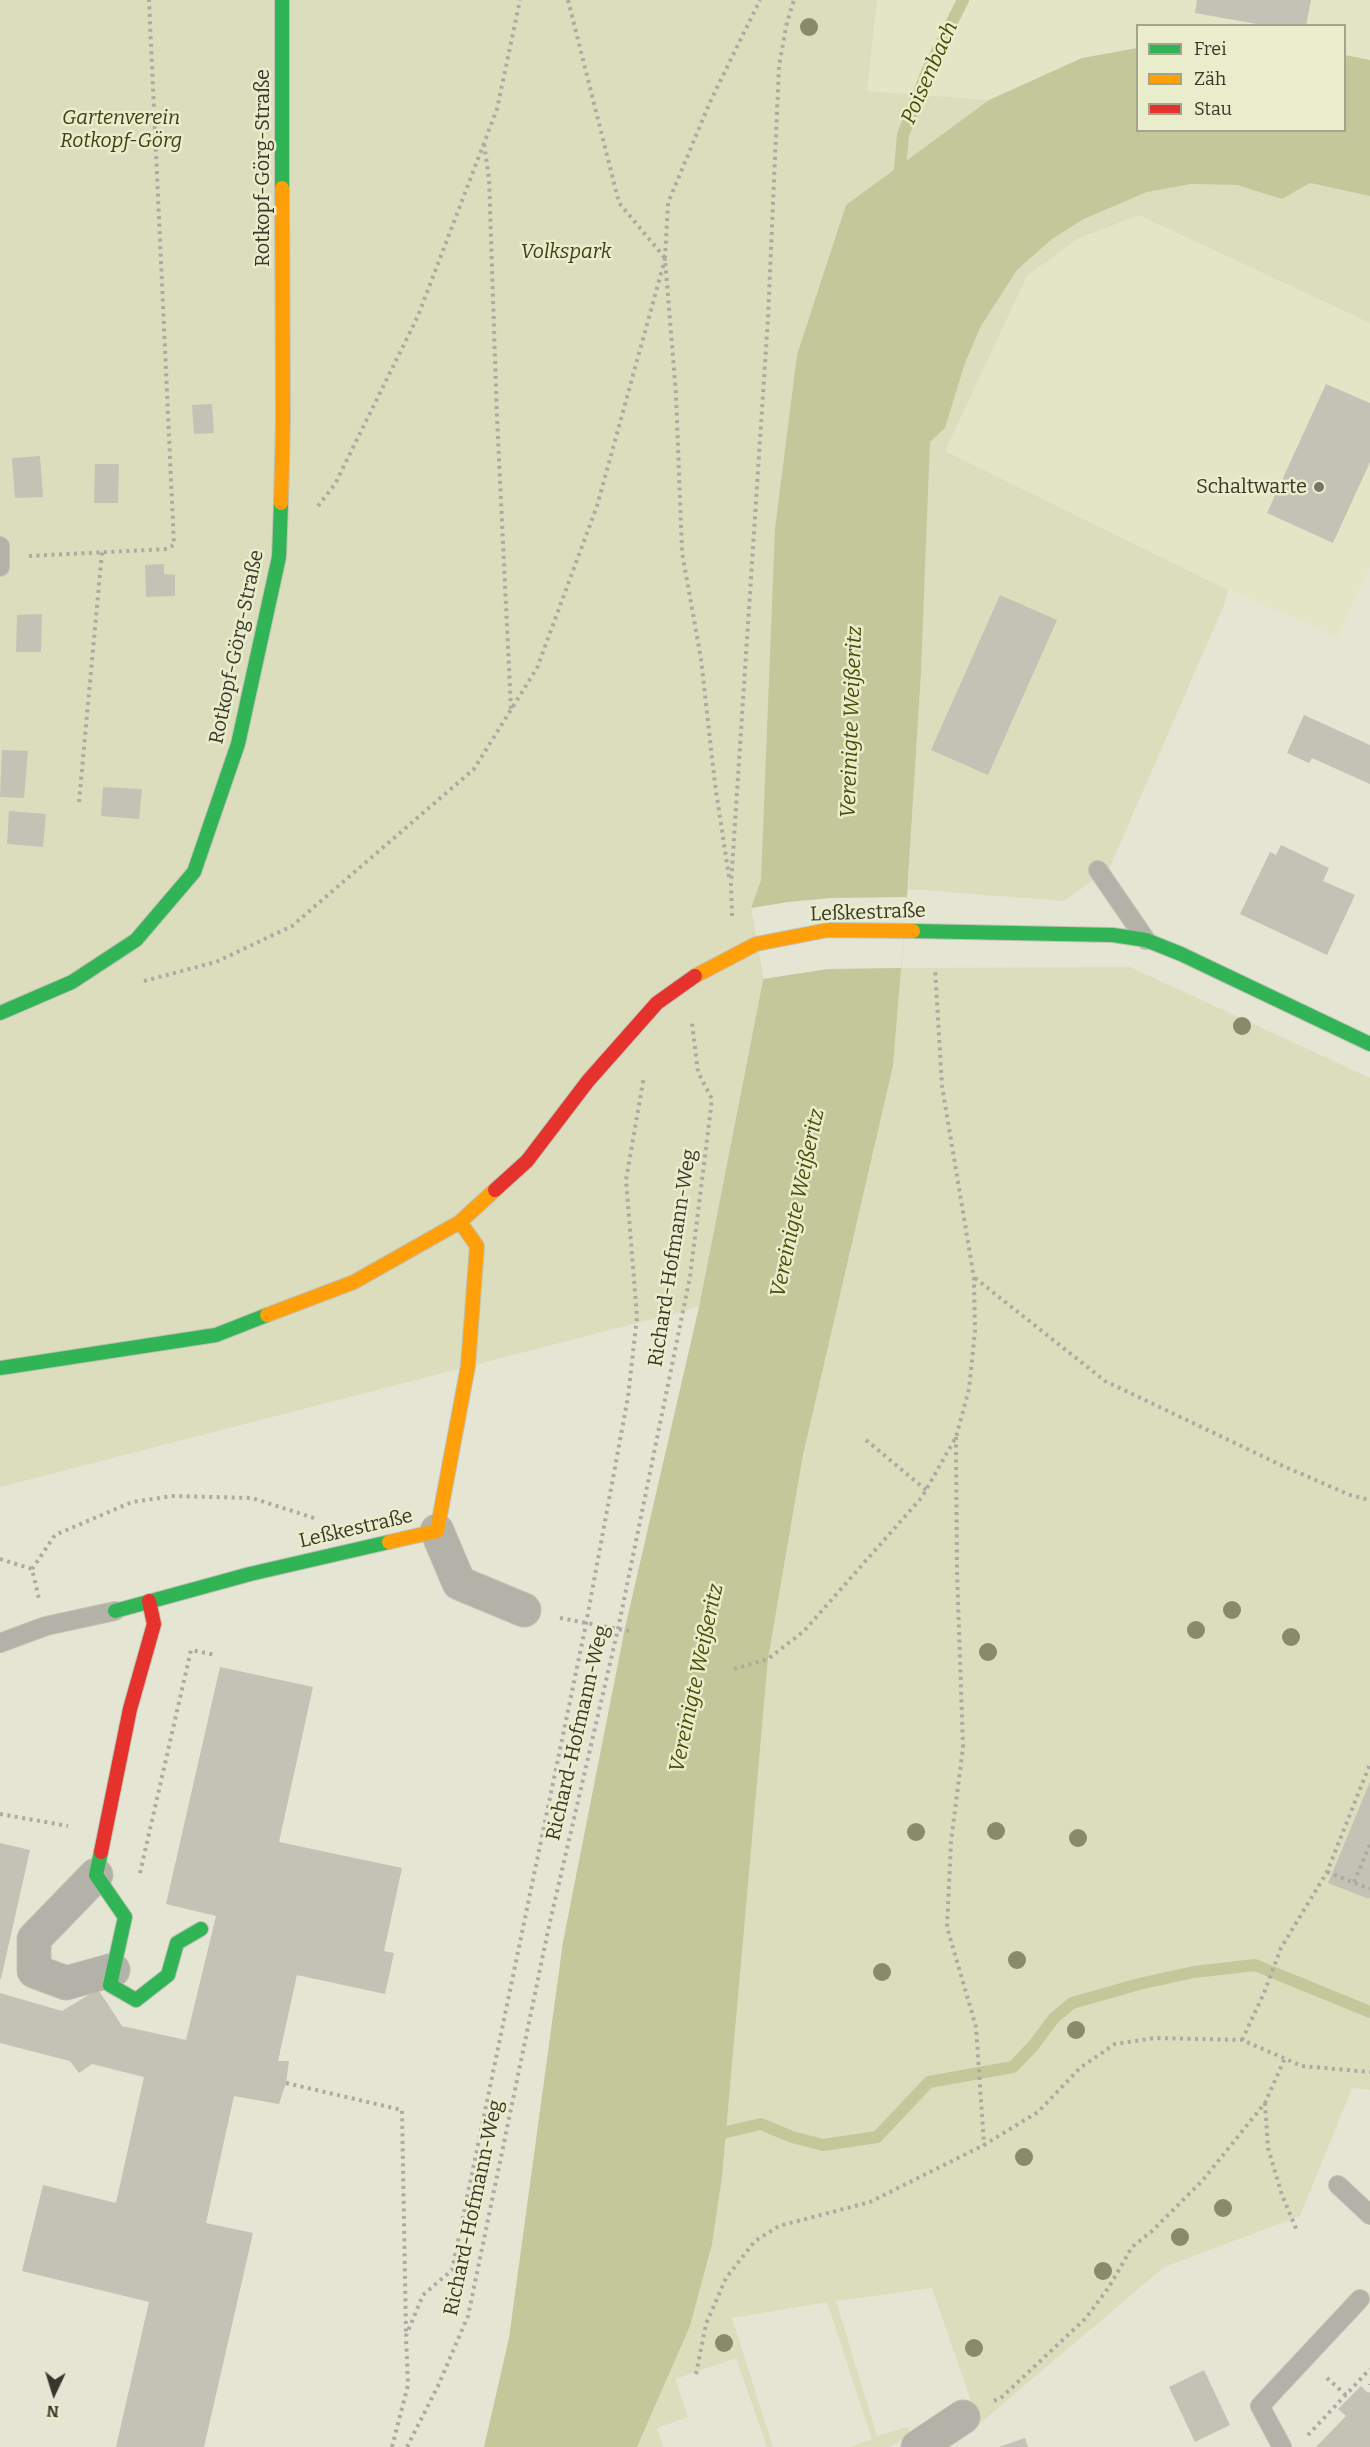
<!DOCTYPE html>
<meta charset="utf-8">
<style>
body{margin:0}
#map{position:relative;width:1370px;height:2447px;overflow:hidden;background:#e4e5d3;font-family:Bitter,serif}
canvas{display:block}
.legend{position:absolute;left:1136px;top:24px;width:210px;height:108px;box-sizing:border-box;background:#eaedcb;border:2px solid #a2a58b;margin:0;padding:8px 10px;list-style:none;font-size:18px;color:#37382b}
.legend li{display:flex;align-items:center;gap:12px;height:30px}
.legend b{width:30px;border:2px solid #a2a58b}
.north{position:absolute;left:24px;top:2363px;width:60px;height:60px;-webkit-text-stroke:4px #eaedcb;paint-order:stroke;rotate:184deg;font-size:16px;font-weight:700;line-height:24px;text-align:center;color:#37382b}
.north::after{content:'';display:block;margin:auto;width:21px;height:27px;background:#37382b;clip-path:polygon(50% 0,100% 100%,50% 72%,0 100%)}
</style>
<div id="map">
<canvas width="1370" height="2447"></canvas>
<ul class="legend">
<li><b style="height:8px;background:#30b455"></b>Frei</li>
<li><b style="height:8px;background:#ff9f0a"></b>Zäh</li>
<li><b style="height:8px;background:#e5322d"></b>Stau</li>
</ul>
<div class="north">N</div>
</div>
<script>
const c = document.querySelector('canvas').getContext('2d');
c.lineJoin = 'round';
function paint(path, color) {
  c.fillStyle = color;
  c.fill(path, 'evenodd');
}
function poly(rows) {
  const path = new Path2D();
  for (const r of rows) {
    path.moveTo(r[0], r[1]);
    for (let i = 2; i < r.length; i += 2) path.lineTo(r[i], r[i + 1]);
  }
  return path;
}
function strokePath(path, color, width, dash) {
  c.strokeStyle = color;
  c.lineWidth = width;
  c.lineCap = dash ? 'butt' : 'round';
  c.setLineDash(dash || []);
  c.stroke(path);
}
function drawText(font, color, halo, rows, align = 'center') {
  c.font = font + ' Bitter,serif';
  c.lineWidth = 5;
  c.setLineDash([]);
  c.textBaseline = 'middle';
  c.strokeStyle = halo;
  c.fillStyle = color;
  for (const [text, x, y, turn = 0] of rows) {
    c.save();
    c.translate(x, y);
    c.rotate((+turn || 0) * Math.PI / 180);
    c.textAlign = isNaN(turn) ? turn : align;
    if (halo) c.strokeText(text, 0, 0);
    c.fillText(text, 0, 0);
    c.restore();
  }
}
paint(poly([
 [877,0,1370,0,1370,60,1345,55,1344,26,1138,26,1137,48,1082,58,989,100,867,91],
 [1139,214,1370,323,1370,567,1338,637,1228,590,945,451,1027,276,1077,239]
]), '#e3e5c7');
paint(poly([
 [0,0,877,0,867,91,989,100,846,205,761,880,751,908,763,979,699,1307,0,1487],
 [1310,183,1370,196,1370,323,1139,215,1077,239,1027,276,945,451,1228,590,1224,605,1109,869,1064,901,908,889,921,672,930,442,945,428,965,363,981,326,1017,270,1052,239,1084,219,1106,209,1147,192,1191,184,1237,185,1282,199],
 [1130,967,1370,1078,1370,2090,1352,2088,1300,2216,1164,2267,979,2424,932,2288,836,2301,877,2436,908,2427,909,2435,890,2447,850,2447,872,2439,827,2302,732,2318,773,2447,767,2447,736,2358,675,2379,688,2417,657,2428,663,2447,637,2447,690,2326,712,2244,722,2177,768,1659,803,1455,893,1066,901,968]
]), '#dbddbc');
paint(poly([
 [1137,48,1138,130,1344,130,1345,55,1370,60,1370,196,1310,183,1282,199,1237,185,1191,184,1147,192,1084,219,1052,239,1017,270,981,326,965,363,945,428,930,442,921,673,907,897,893,1066,803,1455,768,1659,722,2177,712,2244,690,2326,637,2447,484,2447,509,2338,563,1942,625,1628,699,1307,763,980,751,908,761,880,775,529,797,355,846,205,989,100,1082,58]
]), '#c4c79a');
paint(poly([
 [907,897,901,968,828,969,763,979,751,908,788,902,831,898]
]), '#e4e5d3');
strokePath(poly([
 [899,181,903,135,927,72,963,0],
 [713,2139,726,2132,761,2124,792,2137,823,2145,877,2137,929,2082,1013,2067,1033,2046,1054,2018,1072,2003,1139,1984,1194,1972,1255,1965,1370,2012]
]), '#c4c79a', 12);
paint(poly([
 [1197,0,1311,0,1306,26,1268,26,1195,13],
 [1326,384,1370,403,1370,462,1333,543,1267,513],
 [212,404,214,433,194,434,192,405],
 [40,456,43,497,15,498,12,458],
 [95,464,119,464,118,503,94,503],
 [164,564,164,574,175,575,175,596,146,597,145,565],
 [1000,595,1057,620,988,775,931,750],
 [42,614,41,652,16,652,17,615],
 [1304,715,1370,745,1370,784,1312,758,1309,763,1287,753],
 [2,750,28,751,24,798,0,797],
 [103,787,142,789,139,819,101,816],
 [9,811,46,814,43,847,7,844],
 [1281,845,1329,868,1323,881,1355,895,1327,955,1240,914,1270,852,1276,855],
 [220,1667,313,1687,279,1842,402,1868,384,1951,394,1953,385,1994,297,1975,278,2061,289,2061,286,2083,279,2104,234,2096,206,2223,253,2233,204,2447,116,2447,149,2302,22,2271,43,2185,116,2203,144,2077,92,2064,79,2073,70,2061,0,2043,0,1993,62,2011,98,1989,122,2026,186,2040,216,1916,166,1904],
 [1370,1782,1370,1897,1369,1899,1328,1883],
 [0,1843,30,1850,1,1979,0,1979],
 [1204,2370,1230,2425,1195,2442,1169,2387],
 [1361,2386,1368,2393,1370,2392,1370,2447,1316,2447,1346,2416,1338,2409],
 [1025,2438,1028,2447,999,2447]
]), '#c2c3b5');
const lane = poly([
 [0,546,0,567],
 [1098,870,1146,940],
 [0,1643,46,1626,115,1611],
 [1338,2185,1370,2215],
 [1282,2447,1260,2406,1360,2299]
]);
const street = poly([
 [437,1531,459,1583,524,1610],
 [96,1875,34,1939,34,1971,66,1983,113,1970],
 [918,2447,963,2417]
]);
const fast = poly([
 [282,0,282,188],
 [913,931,1113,935,1146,940,1181,954,1370,1044],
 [0,1013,72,982,136,940,194,872,238,744,279,557,281,503],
 [0,1368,216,1335,267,1315],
 [115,1611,250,1574,389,1542],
 [101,1852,96,1875,125,1917,110,1985,136,2000,168,1975,177,1943,201,1929]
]);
const slow = poly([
 [281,503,283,419,282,188],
 [695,976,756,944,828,930,913,931],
 [267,1315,354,1282,460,1222,495,1190],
 [389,1542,437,1531,468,1366,477,1246,460,1222]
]);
const jam = poly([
 [495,1190,527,1161,588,1081,657,1003,695,976],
 [101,1852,130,1709,154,1624,149,1601]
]);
strokePath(lane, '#c0c1b3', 20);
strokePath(street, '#c0c1b3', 35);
strokePath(fast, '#c0c1b3', 16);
strokePath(slow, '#c0c1b3', 16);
strokePath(jam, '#c0c1b3', 16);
strokePath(poly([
 [568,0,619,203,665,258],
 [484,144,489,178,497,418,511,709],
 [318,506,335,484,418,316,497,109,520,0],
 [29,556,167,549,174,545,149,0],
 [79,802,102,552],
 [729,877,715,784,701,659,682,552,676,394,665,259,668,203,710,102,760,0],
 [732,916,731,884,768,318,779,66,787,22,794,0],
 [144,981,216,962,292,926,474,769,537,668,597,506,665,259],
 [975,1278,1105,1381,1283,1466,1350,1495,1370,1500],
 [956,1437,957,1571,963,1747,951,1842,947,1927,976,2027,984,2145],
 [866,1440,926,1490],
 [0,1559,32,1569,39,1599],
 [32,1569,55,1535,132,1502,173,1496,252,1498,317,1519],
 [560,1618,629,1631],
 [734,1669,768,1659,804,1631,922,1497,956,1437,969,1389,975,1331,974,1278,942,1086,935,968],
 [0,1814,68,1826],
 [1327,1872,1370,1889],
 [140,1873,191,1650,216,1655],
 [1354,1882,1370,1844],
 [1242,2040,1264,1993,1281,1948,1327,1872,1370,1764],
 [286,2083,402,2110,406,2333],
 [1265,2103,1268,2148,1282,2195,1297,2231],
 [696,2374,706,2324,726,2278,755,2241,779,2226,870,2202,984,2145,1038,2112,1080,2068,1115,2044,1155,2038,1242,2040,1302,2066,1370,2072],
 [1327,2378,1349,2398],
 [1370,2384,1370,2385],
 [994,2401,1002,2397,1086,2318,1109,2287,1132,2247,1152,2231,1202,2181,1265,2103,1285,2058],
 [1308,2435,1370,2369],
 [392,2447,408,2385,406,2336,423,2295,452,2270,586,1624,628,1397,637,1317,626,1180,644,1076],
 [407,2447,438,2386,468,2316,549,1926,618,1629,690,1277,712,1099,698,1072,692,1023]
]), '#ababa2', 4, [3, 4.5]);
strokePath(lane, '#b2b2a8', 18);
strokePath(street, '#b2b2a8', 33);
strokePath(fast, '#30b455', 14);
strokePath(slow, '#ff9f0a', 14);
strokePath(jam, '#e5322d', 14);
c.fillStyle = '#898a6a';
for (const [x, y] of [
 [809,27],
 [1242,1026],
 [1232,1610],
 [1196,1630],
 [1291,1637],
 [988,1652],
 [996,1831],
 [916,1832],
 [1078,1838],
 [1017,1960],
 [882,1972],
 [1076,2030],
 [1024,2157],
 [1223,2208],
 [1180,2237],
 [1103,2271],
 [724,2343],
 [974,2348]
]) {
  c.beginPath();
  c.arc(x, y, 9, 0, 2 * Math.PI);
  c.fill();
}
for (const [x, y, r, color] of [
 [1319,487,6,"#747566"]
]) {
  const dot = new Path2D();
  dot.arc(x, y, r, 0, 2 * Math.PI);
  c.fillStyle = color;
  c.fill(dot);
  strokePath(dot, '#eaedcb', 2);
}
drawText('italic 20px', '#3e3f14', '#eaedcb', [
 ["Gartenverein",121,118],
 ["Rotkopf-Görg",121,141],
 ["Volkspark",566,252]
]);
drawText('20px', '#37382b', '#eaedcb', [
 ["Rotkopf-Görg-Straße",263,168,-90],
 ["Rotkopf-Görg-Straße",237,647,-78],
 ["Leßkestraße",868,913,-2],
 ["Richard-Hofmann-Weg",673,1258,-81],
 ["Leßkestraße",356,1529,-13],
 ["Richard-Hofmann-Weg",578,1733,-77],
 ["Richard-Hofmann-Weg",474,2208,-78]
]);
drawText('20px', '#37382b', '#eaedcb', [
 ["Schaltwarte",1307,487]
], 'right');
drawText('italic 21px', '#4a4b05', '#eaedcb', [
 ["Poisenbach",930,73,-66],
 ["Vereinigte Weißeritz",852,722,-88],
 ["Vereinigte Weißeritz",798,1203,-78],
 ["Vereinigte Weißeritz",697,1678,-78]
]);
</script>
